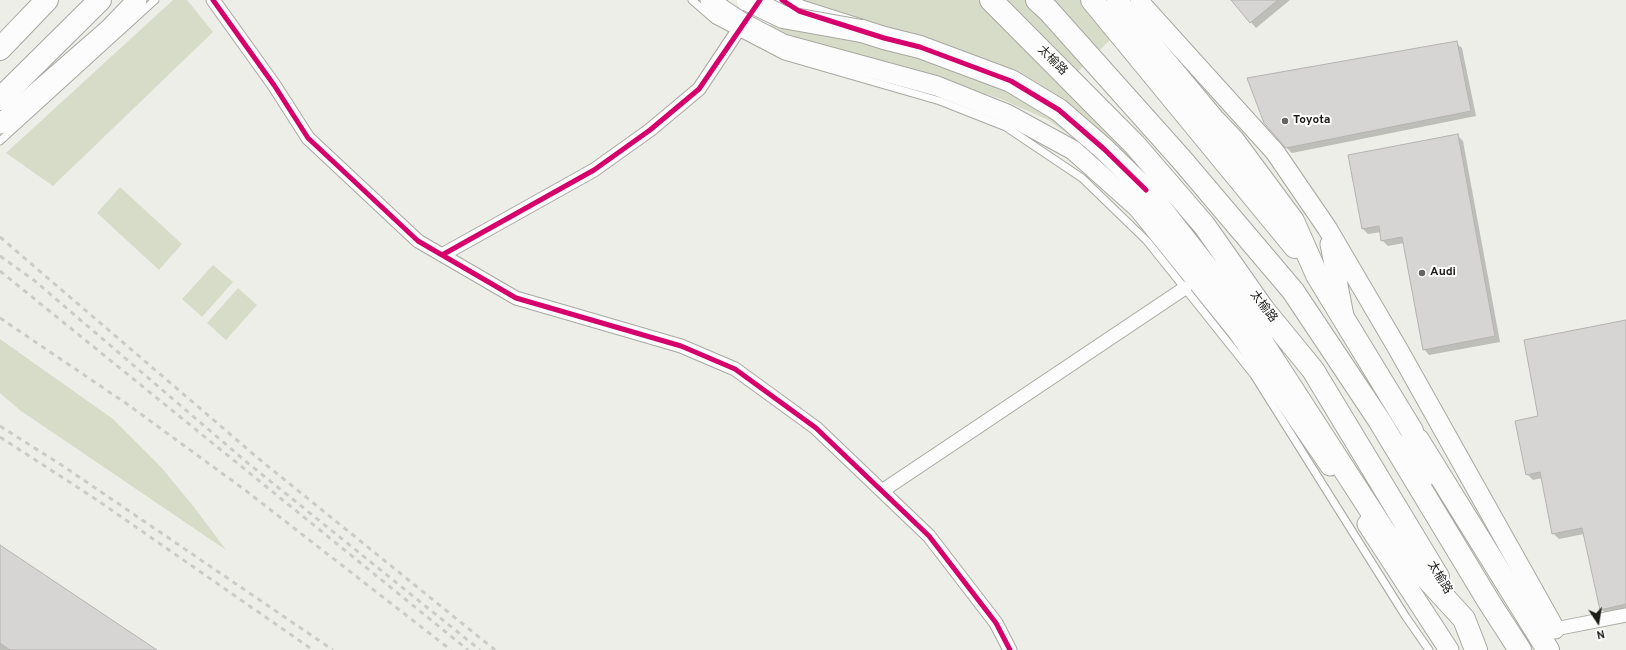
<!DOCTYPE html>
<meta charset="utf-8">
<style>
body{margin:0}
#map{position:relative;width:1626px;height:650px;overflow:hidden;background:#eeeee8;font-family:Overpass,sans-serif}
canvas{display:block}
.north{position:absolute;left:1578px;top:602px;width:40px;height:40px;-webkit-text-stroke:3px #fff;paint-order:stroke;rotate:168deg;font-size:11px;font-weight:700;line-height:16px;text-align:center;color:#1d1c18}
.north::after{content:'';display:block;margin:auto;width:14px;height:18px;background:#1d1c18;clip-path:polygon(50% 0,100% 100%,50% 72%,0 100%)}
</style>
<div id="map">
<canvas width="1626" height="650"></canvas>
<div class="north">N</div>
</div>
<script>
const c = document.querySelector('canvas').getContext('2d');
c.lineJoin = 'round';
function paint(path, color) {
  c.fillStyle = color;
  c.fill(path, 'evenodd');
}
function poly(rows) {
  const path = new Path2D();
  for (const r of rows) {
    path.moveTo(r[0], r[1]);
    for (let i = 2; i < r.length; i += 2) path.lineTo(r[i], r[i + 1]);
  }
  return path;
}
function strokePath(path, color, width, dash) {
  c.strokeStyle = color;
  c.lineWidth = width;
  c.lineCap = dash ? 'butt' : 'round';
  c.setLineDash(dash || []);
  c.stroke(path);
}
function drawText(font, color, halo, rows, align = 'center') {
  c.font = font + ' Overpass,"Noto Sans SC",sans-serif';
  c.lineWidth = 4;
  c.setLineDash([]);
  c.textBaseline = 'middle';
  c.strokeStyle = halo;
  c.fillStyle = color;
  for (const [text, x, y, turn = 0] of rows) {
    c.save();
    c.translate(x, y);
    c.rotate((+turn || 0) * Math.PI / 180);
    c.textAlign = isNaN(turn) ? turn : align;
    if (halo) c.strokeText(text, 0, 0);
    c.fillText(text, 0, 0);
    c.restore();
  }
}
paint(poly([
 [173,0,187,0,213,32,53,186,6,153],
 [764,0,1112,0,1120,17,1110,40,1063,86,1141,163,1118,182,1085,146,1048,120,1001,99,956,84,768,31,777,9],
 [120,187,182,244,159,270,97,213],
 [213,265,233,282,202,317,182,299],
 [238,288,257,305,226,340,207,323],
 [0,339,113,419,161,467,194,507,226,550,21,411,0,393]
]), '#d7dcc8');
paint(poly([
 [1232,0,1290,0,1256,28],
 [1456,43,1462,48,1476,116,1292,153,1286,147],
 [1457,135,1463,141,1500,342,1429,355,1424,349,1404,243,1388,246,1382,240,1381,232,1368,234,1363,229],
 [1626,321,1626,610,1607,615,1601,609,1584,534,1559,539,1553,533,1542,478,1533,480,1527,474,1539,417],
 [0,546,155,650,0,650]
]), '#0003');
const building = poly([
 [1231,0,1278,0,1250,23,1231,0],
 [1457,41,1471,111,1286,148,1264,123,1247,78,1457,41],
 [1458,134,1495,336,1423,350,1402,237,1381,241,1379,226,1362,229,1348,155,1458,134],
 [1626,320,1626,604,1600,610,1582,528,1552,534,1540,472,1526,475,1515,421,1538,416,1524,340,1626,320],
 [0,545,157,650,10,650,0,643,0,545]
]);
paint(building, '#d6d5d4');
strokePath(building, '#b4b3b2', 1);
const lane = poly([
 [692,0,715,20,784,56,940,101,1006,127,1082,178,1147,241,1254,375,1406,617,1429,650],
 [0,141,155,0]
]);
const street = poly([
 [213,0,274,85,308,138,418,241,516,298,681,346,735,369,816,428,929,536,996,623,1010,650],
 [442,255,594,170,650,130,699,89,737,32],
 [882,491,1185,288],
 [1548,633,1555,629,1626,615]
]);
const secondary = poly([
 [710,0,723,10,743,23,783,44,937,86,1007,114,1073,150,1138,208,1238,332,1330,466],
 [1140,0,1143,6,1275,152,1327,228,1398,349,1555,629],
 [0,124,108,30,137,0],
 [1330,244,1344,316],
 [1367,524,1449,650]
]);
const highway = poly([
 [782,0,799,11,884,38,920,47,1011,81,1059,110,1104,149,1146,190,1245,316,1386,534,1464,619,1476,650],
 [991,0,1135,145,1204,225,1263,309,1313,370,1438,577],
 [1037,0,1048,10,1182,160,1293,291,1379,420,1489,602,1520,650],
 [1092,0,1295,247],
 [1118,0,1123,11,1213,119,1233,140,1293,221,1317,275,1412,431,1421,481],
 [0,49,47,0],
 [0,99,100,0],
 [1418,440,1548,650]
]);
strokePath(lane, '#a8a7a2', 9);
strokePath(street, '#a8a7a2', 15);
strokePath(secondary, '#a8a7a2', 21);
strokePath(highway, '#a8a7a2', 24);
strokePath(lane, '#fcfcfc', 7);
strokePath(street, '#fcfcfc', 13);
strokePath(secondary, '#fcfcfc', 19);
strokePath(highway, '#fcfcfc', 22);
strokePath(poly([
 [0,237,259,459,495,650],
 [0,256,35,281,249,464,480,650],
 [0,271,468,650],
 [0,318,127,404,245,490,451,650],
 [0,426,63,466,333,650],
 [0,437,97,500,313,650]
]), '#cbcbc9', 3, [5, 5]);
const highwayBridge = poly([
 [748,0,783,17,861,31]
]);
strokePath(highwayBridge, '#a8a7a2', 24, []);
strokePath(highwayBridge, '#fcfcfc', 22);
strokePath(poly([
 [213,0,274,85,308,138,418,241,516,298,681,346,735,369,816,428,929,536,996,623,1010,650],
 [782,0,799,11,884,38,920,47,1011,81,1059,110,1104,149,1146,190],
 [442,255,594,170,650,130,699,89,760,0]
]), '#d6006c', 5);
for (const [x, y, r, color] of [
 [1285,121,4,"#666661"],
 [1422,273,4,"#666661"]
]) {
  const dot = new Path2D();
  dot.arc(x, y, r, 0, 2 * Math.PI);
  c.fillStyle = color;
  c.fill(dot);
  strokePath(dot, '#fff', 1.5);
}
drawText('12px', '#1d1c18', '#fff', [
 ["太榆路",1052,61,45],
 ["太榆路",1263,307,53],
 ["太榆路",1439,578,59]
]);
drawText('bold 12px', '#1d1c18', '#fff', [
 ["Toyota",1293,121],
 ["Audi",1430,273]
], 'left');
</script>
